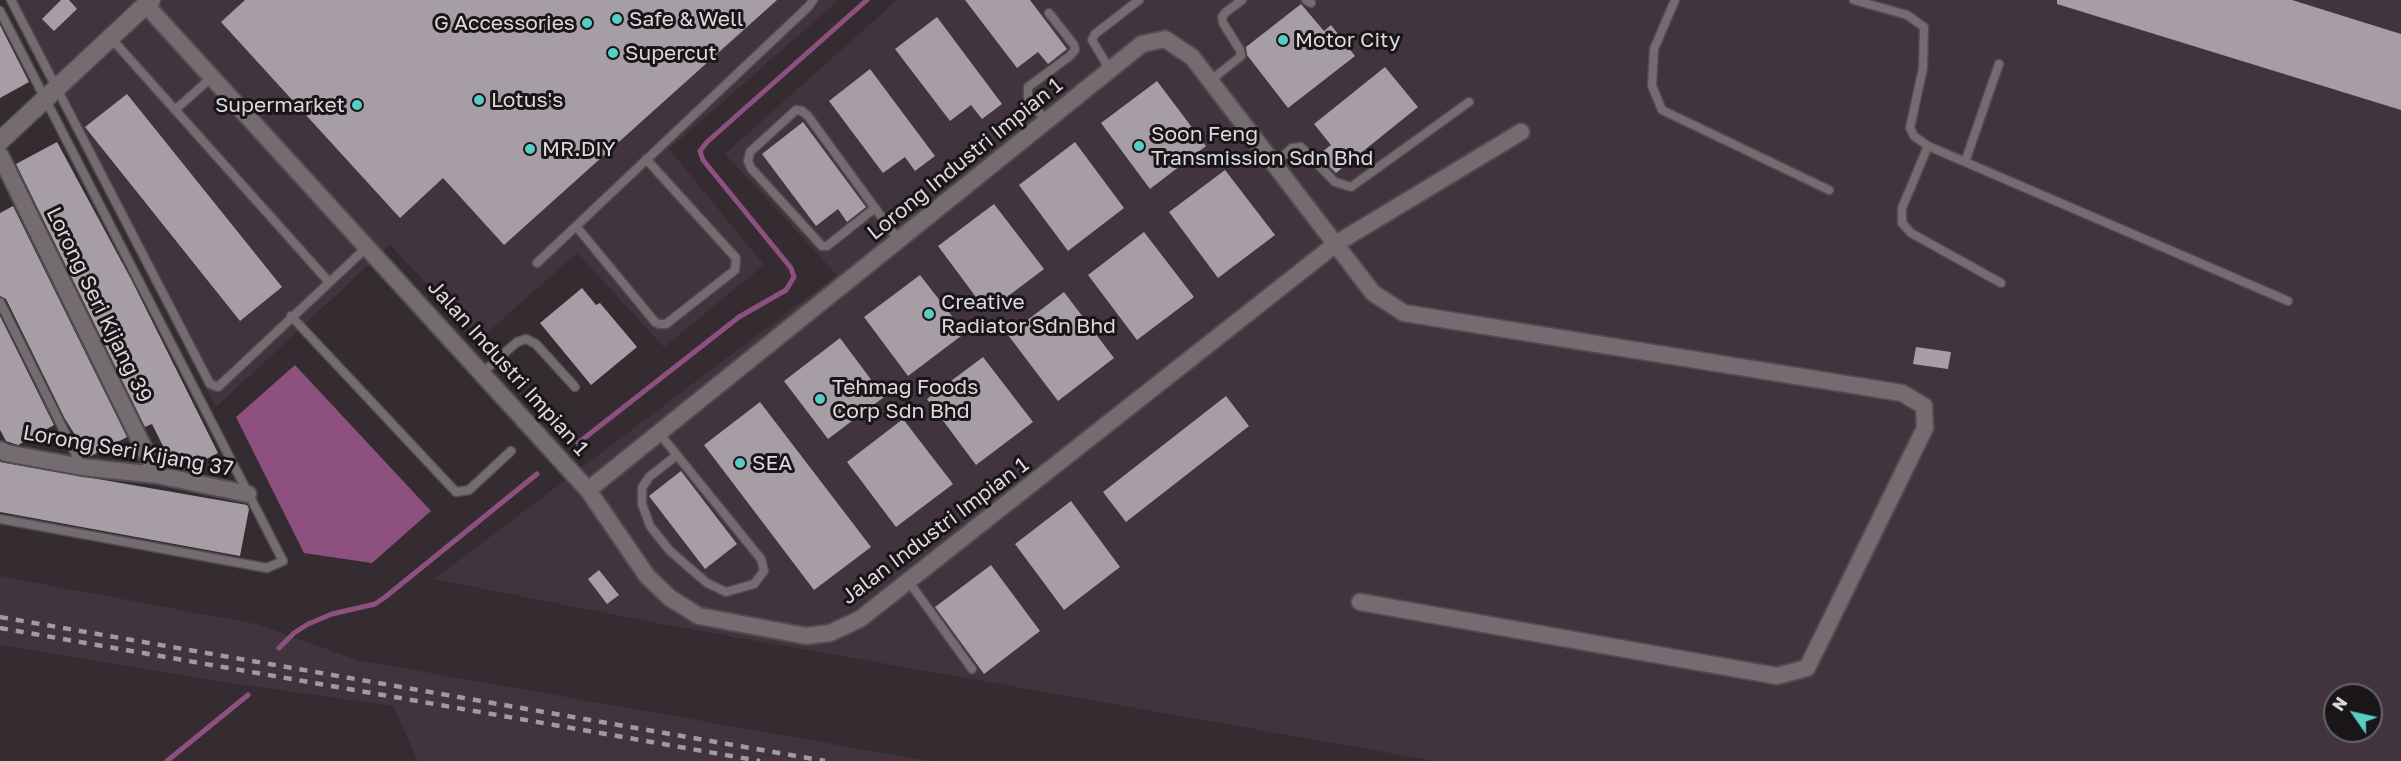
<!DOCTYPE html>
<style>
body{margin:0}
#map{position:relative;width:2401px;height:761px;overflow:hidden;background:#342c31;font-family:"Golos Text",sans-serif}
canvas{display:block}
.north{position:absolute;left:2323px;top:683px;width:60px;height:60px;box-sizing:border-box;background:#191518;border:2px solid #686366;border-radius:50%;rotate:304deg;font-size:16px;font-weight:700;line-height:24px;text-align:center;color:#ded9dc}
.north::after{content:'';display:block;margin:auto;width:21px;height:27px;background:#57cec2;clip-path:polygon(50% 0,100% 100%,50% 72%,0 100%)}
</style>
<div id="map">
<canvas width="2401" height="761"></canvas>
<div class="north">N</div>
</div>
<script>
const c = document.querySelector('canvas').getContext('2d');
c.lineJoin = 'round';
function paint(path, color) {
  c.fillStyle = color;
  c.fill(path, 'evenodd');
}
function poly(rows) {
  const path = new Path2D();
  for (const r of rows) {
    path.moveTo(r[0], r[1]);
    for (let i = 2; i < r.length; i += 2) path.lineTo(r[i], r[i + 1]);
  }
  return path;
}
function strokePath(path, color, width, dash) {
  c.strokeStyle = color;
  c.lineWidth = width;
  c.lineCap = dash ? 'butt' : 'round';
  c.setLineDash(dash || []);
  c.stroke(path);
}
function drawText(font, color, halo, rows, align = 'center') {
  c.font = font + ' "Golos Text",sans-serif';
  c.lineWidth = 6;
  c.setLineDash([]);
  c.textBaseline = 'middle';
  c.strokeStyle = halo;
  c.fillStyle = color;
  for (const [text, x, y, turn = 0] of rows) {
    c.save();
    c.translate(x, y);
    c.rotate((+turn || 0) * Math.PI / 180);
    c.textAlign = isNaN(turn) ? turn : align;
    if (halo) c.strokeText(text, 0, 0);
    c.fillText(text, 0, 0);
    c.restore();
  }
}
paint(poly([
 [5,0,839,0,669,149,764,265,664,347,577,253,480,339,390,245,216,407],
 [897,0,2401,0,2401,761,1435,761,666,625,434,579,837,275,725,154],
 [2335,695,2371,695,2371,731,2335,731],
 [0,576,256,624,357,660,929,761,418,761,393,706,217,681,0,645]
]), '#41343d');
paint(poly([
 [295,365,431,511,372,563,304,553,236,417]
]), '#8d507f');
strokePath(poly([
 [578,443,739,317,786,290,794,277,791,268,703,160,700,151,707,142,867,0],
 [279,648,294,633,308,624,332,614,375,604,384,598,537,474],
 [167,761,248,695]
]), '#8d507f', 5);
paint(poly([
 [61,0,69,0,77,9,54,31,42,19],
 [245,0,777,0,504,245,443,178,400,218,221,22],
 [965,0,1030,0,1067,49,1048,64,1038,52,1017,68],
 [2057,0,2292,0,2401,34,2401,110,2057,4],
 [1301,4,1324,31,1331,25,1355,56,1288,108,1247,55,1246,47],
 [937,17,1002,104,982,119,971,105,950,121,895,49],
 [0,25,29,82,0,98],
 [1385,67,1418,107,1336,173,1318,155,1331,145,1314,124],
 [870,69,935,156,915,171,905,157,883,173,829,101],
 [1157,81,1206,146,1150,189,1101,123],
 [127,94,282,287,240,321,85,127],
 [803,122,866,207,847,222,838,209,816,226,762,154],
 [57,142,131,279,218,453,185,470,174,468,152,424,145,427,16,164],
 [1075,142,1124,208,1068,251,1019,185],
 [1225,170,1275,235,1218,278,1169,212],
 [994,204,1044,269,987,312,938,246],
 [13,206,127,437,89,457,65,419,6,299,0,296,0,213],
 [1144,232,1194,297,1137,340,1088,275],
 [920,275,965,333,908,376,864,317],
 [582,288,596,305,600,303,637,347,591,385,540,323],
 [1064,292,1114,358,1058,401,1008,335],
 [0,316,54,425,18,445,6,441,0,430],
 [840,338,884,397,828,439,784,381],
 [1916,347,1951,352,1948,369,1913,364],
 [983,357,1033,422,976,465,927,399],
 [1226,396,1249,426,1126,522,1103,492],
 [760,402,871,547,814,590,704,445],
 [903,419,953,484,896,527,847,462],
 [0,462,247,505,249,509,240,556,0,512],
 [681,471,737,544,705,569,649,496],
 [1071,501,1120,567,1064,610,1015,544],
 [991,565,1040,631,984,674,935,607],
 [599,570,619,595,607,604,588,579]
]), '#a79ea5');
const lane = poly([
 [11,0,210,384,218,387,367,247],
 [1306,0,1311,3],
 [1675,0,1654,49,1652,86,1662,110,1829,190],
 [1854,0,1907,15,1924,27,1923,68,1910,128,1914,136,1928,146,2288,301],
 [0,11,283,561,267,568,0,519],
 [110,37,329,282],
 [1110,70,1092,40,1095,34,1139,0],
 [1210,81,1241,56,1240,50,1223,23,1222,17,1226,12,1242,0],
 [175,110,212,77],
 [1047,122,1028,98,1028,87,1070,56,1075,50,1074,45,1049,13],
 [1928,146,1902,208,1902,223,1911,233,2001,283],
 [1965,162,1999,64],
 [1275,163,1292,148,1301,147,1335,182,1351,187,1469,102],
 [875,208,827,246,822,246,751,168,748,161,750,152,796,110,802,111,808,116,875,208,899,241],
 [576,226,655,322,659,324,666,324,735,270,736,258,646,159],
 [537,263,809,6,813,0],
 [0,302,82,467],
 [291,316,456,492,469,490,511,451],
 [482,373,517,342,526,339,536,344,575,387],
 [659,433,761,559,764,571,754,584,726,592,707,583,670,551,650,526,642,504,642,488,649,477,677,455],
 [909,582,972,669]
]);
const street = poly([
 [146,5,588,490,647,576,670,598,699,616,806,636,830,633,860,619,1337,243,1521,132],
 [0,155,157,475],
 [0,450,6,453,82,467,157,475,248,494],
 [588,490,1142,44,1165,39,1192,57,1373,293,1404,313,1902,393,1924,406,1925,428,1807,668,1777,676,1360,602]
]);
const secondary = poly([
 [0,141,151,0]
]);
strokePath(lane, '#524b50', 11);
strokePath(street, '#524b50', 20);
strokePath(secondary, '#524b50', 21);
strokePath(lane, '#756c72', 8);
strokePath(street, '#756c72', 16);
strokePath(secondary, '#756c72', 18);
strokePath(poly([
 [0,617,825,761],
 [0,628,760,761]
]), '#a19b9f', 4.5, [8, 8]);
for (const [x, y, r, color] of [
 [617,19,6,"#57cec2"],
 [587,23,6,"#57cec2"],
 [1283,40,6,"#57cec2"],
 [613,53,6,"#57cec2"],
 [479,100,6,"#57cec2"],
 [357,105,6,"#57cec2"],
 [1139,146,6,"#57cec2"],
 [530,149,6,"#57cec2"],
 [929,314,6,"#57cec2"],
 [820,399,6,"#57cec2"],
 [740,463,6,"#57cec2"]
]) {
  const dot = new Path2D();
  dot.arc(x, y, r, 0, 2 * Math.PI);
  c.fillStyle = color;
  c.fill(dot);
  strokePath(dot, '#191518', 2);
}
drawText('21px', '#ded9dc', '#191518', [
 ["Safe & Well",629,19],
 ["G Accessories",575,23,"right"],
 ["Motor City",1295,40],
 ["Supercut",625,53],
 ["Lotus's",491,100],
 ["Supermarket",345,105,"right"],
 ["Soon Feng",1151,134],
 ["Transmission Sdn Bhd",1151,158],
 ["MR.DIY",542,149],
 ["Creative",941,302],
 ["Radiator Sdn Bhd",941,326],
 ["Tehmag Foods",832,387],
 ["Corp Sdn Bhd",832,411],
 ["SEA",752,463]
], 'left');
drawText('21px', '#ded9dc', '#191518', [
 ["Lorong Industri Impian 1",965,159,-39],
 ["Lorong Seri Kijang 39",99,305,64],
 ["Jalan Industri Impian 1",508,368,48],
 ["Lorong Seri Kijang 37",128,451,10],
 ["Jalan Industri Impian 1",935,531,-37]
]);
</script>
